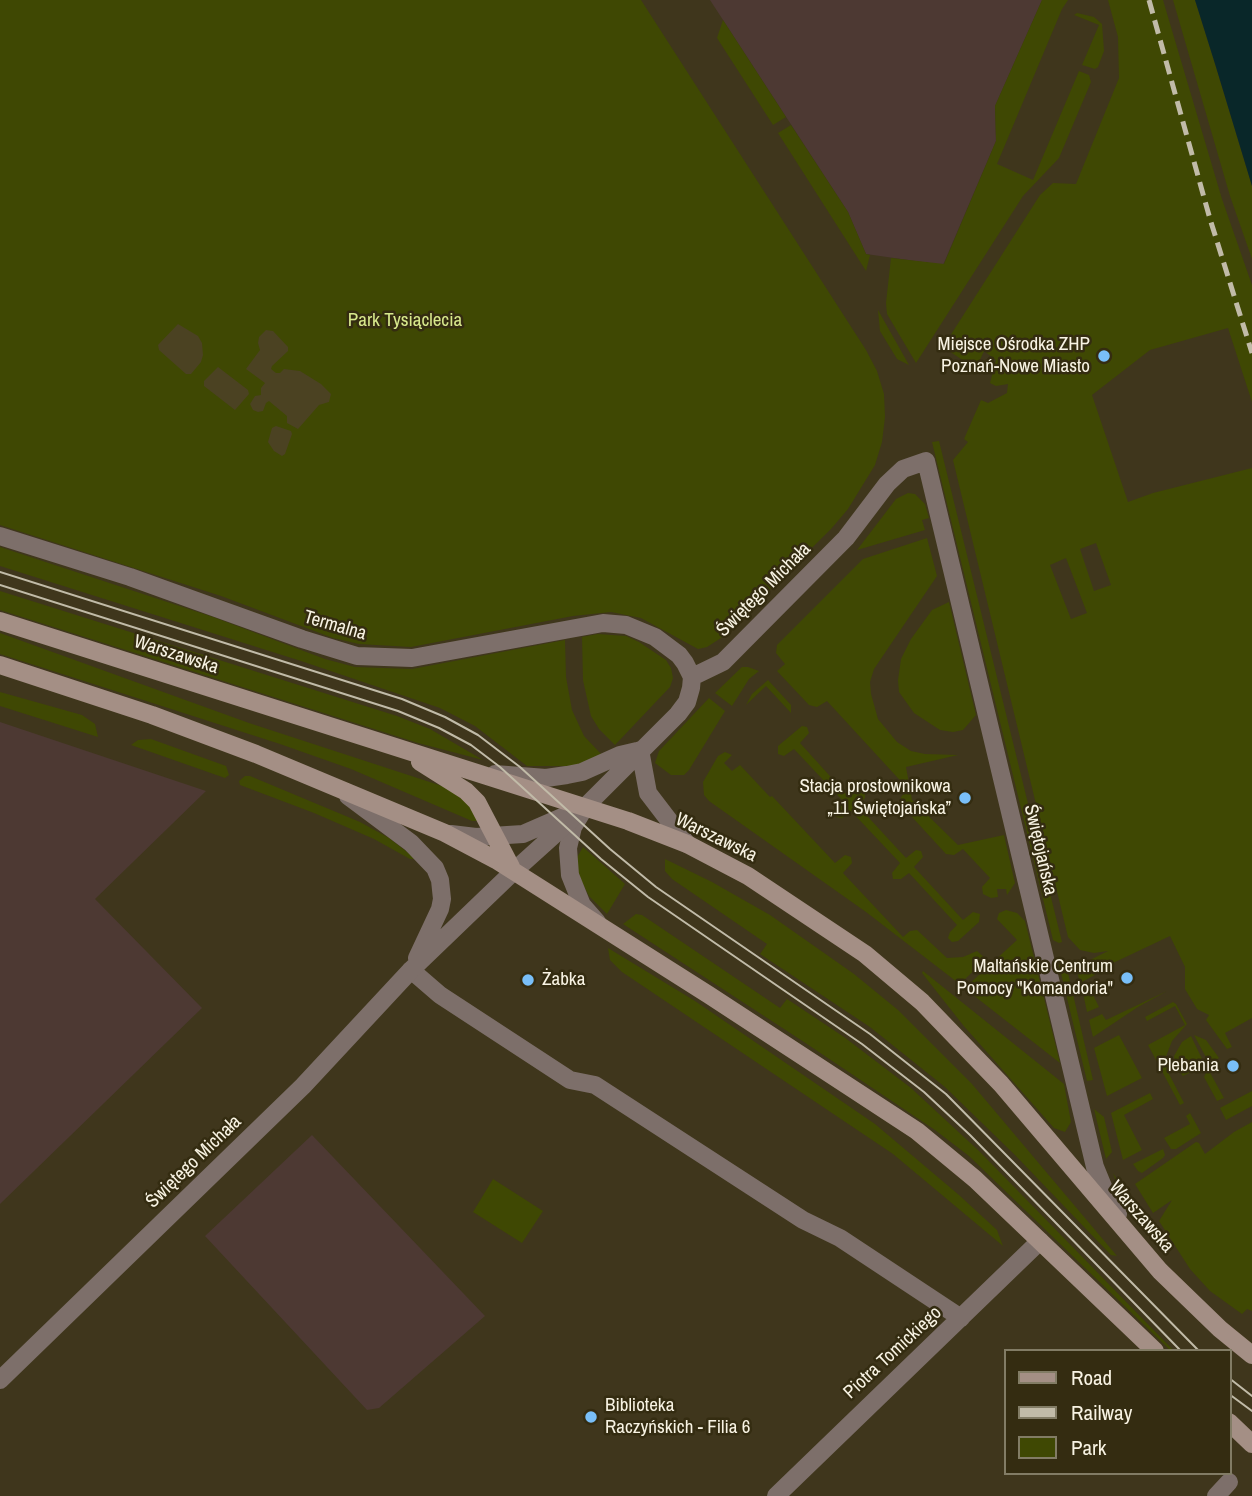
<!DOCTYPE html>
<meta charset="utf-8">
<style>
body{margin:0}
#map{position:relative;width:1252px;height:1496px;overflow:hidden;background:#3f361c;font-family:"Archivo Narrow",sans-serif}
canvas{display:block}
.legend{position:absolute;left:1004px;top:1349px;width:228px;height:126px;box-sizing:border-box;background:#342c11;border:2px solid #827c65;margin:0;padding:9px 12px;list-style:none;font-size:21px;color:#f8f3e3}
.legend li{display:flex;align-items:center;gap:14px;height:35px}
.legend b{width:35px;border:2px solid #827c65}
</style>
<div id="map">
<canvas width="1252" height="1496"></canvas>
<ul class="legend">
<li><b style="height:9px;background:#a48f85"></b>Road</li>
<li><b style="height:9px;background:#c1bba8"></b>Railway</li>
<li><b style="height:19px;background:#3f4803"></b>Park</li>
</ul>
</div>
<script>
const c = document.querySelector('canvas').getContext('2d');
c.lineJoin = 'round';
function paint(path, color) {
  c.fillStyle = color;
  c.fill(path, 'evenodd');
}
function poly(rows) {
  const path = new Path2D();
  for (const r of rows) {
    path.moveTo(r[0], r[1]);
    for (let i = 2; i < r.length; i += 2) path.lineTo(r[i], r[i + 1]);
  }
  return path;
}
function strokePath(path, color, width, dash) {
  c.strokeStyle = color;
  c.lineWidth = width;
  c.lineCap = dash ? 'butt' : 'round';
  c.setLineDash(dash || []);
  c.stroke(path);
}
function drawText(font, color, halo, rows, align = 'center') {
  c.font = font + ' "Archivo Narrow",sans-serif';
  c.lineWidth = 5;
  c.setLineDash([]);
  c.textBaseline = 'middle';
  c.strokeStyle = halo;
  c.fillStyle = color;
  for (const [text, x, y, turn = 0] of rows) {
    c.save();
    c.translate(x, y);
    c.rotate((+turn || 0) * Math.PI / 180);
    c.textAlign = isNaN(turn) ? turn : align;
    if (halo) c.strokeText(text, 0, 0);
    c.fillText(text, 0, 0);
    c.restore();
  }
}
paint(poly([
 [710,0,1042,0,995,106,996,141,943,265,866,254,848,212],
 [0,722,206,791,95,899,202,1008,0,1204],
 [312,1135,485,1316,379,1408,367,1410,205,1236]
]), '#4d3933');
paint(poly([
 [0,0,641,0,866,350,877,371,884,394,885,417,882,442,875,465,848,509,831,529,721,638,707,647,698,649,641,618,611,612,573,616,411,647,359,644,333,638,221,596,0,525],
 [1042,0,1068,0,1062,9,997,164,1033,180,1079,71,1089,75,1091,82,1059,158,1023,196,916,363,887,314,886,303,891,258,944,264,996,141,995,106],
 [1108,0,1163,0,1222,199,1252,285,1252,402,1228,328,1150,350,1092,395,1128,502,1153,493,1252,468,1252,1018,1225,1033,1232,1047,1227,1049,1206,1020,1209,1015,1197,1009,1185,989,1185,967,1170,936,1094,972,1095,975,1080,983,1076,967,1108,951,1094,953,1080,950,1068,937,953,460,968,442,964,439,981,400,988,403,1007,393,1008,384,996,386,990,383,996,360,984,351,979,362,973,367,943,347,1040,195,1053,183,1076,184,1119,78,1118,37],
 [1096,543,1111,585,1094,591,1080,549],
 [1066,558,1087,613,1071,619,1050,565],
 [1173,0,1195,0,1216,67,1252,186,1252,259,1230,196],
 [1077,13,1094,17,1102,24,1104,51,1098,67,1095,69,1082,65,1099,25,1074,15],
 [723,20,786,117,773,125,717,38],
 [791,125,848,212,866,254,870,255,866,271,778,133],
 [878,310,909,365,897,359,880,331],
 [939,441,1062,942,1059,943,1053,940,932,442],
 [908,493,915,494,925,504,929,518,922,520,925,530,857,550,896,499],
 [927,538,937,576,874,669,870,682,871,694,878,719,897,742,911,751,925,754,958,755,906,767,912,800,958,845,1004,835,1015,883,1007,895,1006,889,997,889,998,897,991,898,983,894,982,887,990,878,963,849,954,855,946,854,902,806,901,797,908,789,827,701,817,707,809,705,777,671,785,664,776,653,777,645,863,559],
 [0,547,213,617,325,659,355,667,412,669,565,640,566,677,572,710,584,736,602,755,578,766,527,766,475,726,440,708,301,661,0,566],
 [0,591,397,716,430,729,483,760,418,743,0,610],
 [949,602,976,715,963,730,953,732,940,730,914,713,899,692,898,680,901,659,911,639,932,610],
 [0,633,249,723,445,787,468,803,478,821,472,821,351,769,280,744,0,654],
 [598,634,626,636,639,642,666,660,671,668,673,678,670,687,615,745,599,729,591,716,583,680,582,637],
 [742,667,748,667,759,671,749,679,732,706,715,693],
 [768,680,791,705,791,713,766,686,746,705,752,694],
 [0,692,82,715,95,724,98,737,0,706],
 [709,698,725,711,689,770,684,775,671,775,655,763,659,751],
 [802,726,807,727,809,733,800,743,848,796,859,788,865,790,865,798,857,805,906,858,916,850,921,851,923,857,914,867,963,920,973,912,980,914,979,922,958,941,952,942,948,938,950,932,957,925,909,873,901,879,893,879,892,873,900,863,851,811,842,818,836,817,834,811,843,801,794,749,784,756,778,754,778,746],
 [151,739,226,766,229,775,225,778,131,745,138,740],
 [725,752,732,755,724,763,732,771,740,765,770,797,772,796,835,863,845,855,851,857,852,863,843,873,903,937,910,931,917,930,947,958,963,957,977,951,986,959,963,981,957,982,866,912,709,801,704,795,703,782,718,756],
 [245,776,250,776,360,822,389,838,416,859,410,859,374,839,314,813,240,785,239,781],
 [583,847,625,884,607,914,589,896,578,874,576,859],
 [665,859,712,882,770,915,854,974,898,1010,972,1084,1117,1256,1111,1255,1015,1155,945,1087,870,1027,760,954,767,944,672,879,665,871],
 [1006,910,1017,913,1025,921,1060,1063,968,991,968,985,1017,940,997,919,999,913],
 [636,914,642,915,780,1008,787,999,844,1037,911,1088,979,1151,1174,1351,1171,1351,969,1156,935,1130,804,1042,623,924],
 [608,948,695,1001,875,1124,959,1195,997,1230,1003,1246,893,1154,622,972,610,960],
 [1065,960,1093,1080,1087,1081,1059,965],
 [923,971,1064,1084,1071,1122,1065,1132,1054,1128,963,1025,922,973],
 [1088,985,1099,1007,1087,1012,1082,988],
 [1167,991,1138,1007,1093,1037,1089,1020,1102,1014,1106,1020],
 [1173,1002,1176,1004,1187,1024,1172,1041,1165,1059,1168,1072,1184,1103,1180,1105,1148,1045,1185,1025,1175,1006,1147,1021,1145,1017],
 [1119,1035,1142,1078,1107,1096,1094,1048],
 [1194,1035,1206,1040,1219,1058,1209,1063],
 [1191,1036,1205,1065,1183,1076,1175,1067,1174,1056,1182,1042],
 [1208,1069,1224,1098,1217,1101,1204,1077],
 [1252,1091,1252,1106,1226,1120,1220,1108],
 [1150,1093,1153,1099,1124,1115,1142,1150,1123,1160,1111,1113],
 [1094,1109,1104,1117,1112,1152,1106,1159],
 [1190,1113,1201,1133,1176,1149,1171,1149,1164,1138,1190,1124,1186,1116],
 [1252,1122,1252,1311,1247,1309,1242,1314,1210,1291,1190,1269,1159,1221,1172,1200,1153,1213,1135,1184,1196,1142,1199,1143,1205,1154,1234,1132],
 [1163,1149,1165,1155,1163,1158,1142,1173,1138,1171,1133,1164],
 [1113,1173,1138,1213,1134,1218,1121,1196],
 [493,1179,543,1211,522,1243,473,1212]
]), '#3f4803');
paint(poly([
 [178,324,198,336,202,343,203,355,201,362,191,374,186,374,159,350,158,345],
 [266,330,273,331,288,347,288,351,272,366,271,369,276,373,280,373,284,369,300,371,321,384,331,394,329,402,319,405,298,429,287,423,287,416,269,401,266,403,263,411,258,412,253,410,250,404,255,396,261,395,261,388,265,383,246,369,260,350,258,343,259,337],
 [218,367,248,390,249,394,235,410,204,386,204,381],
 [276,426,291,431,292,434,285,454,282,456,274,451,268,442,272,428]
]), '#4b4222');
paint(poly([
 [1195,0,1252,0,1252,186,1216,67]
]), '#092729');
strokePath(poly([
 [0,536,130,577,302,639,357,656,412,658,603,623,626,625,655,637,679,655,685,663,692,677,691,688,687,702,678,714,585,807,573,827,568,848,570,875,582,905,597,922],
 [692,677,723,662,846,538,887,484,903,469,926,461,1095,1167,1104,1189,1118,1214],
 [640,750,648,793,687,844],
 [495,774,546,778,567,775,582,772,620,755,637,751],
 [411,970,440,995,570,1080,595,1085,803,1220,840,1238,961,1318],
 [776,1496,1040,1241],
 [1216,1496,1229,1482]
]), '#7d6f6a', 18);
strokePath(poly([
 [348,796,411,843,435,868,440,880,442,899,440,909,417,958],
 [451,834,476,837,523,834,569,814],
 [0,1380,303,1086,411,970,514,871,585,807]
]), '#7d6f6a', 18);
strokePath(poly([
 [0,621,628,821,687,844,748,876,865,954,922,1002,1001,1084,1160,1271,1220,1329,1252,1355],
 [0,665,152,715,256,754,445,833,496,860,709,995,917,1131,975,1179,1155,1351],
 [420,762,466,791,477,802,511,867],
 [1229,1422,1252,1444]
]), '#a48f85', 18);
strokePath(poly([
 [0,572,402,699,445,717,478,735,520,767,610,849,656,887,870,1034,946,1094,1199,1351],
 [0,585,398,711,439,728,471,745,500,767,601,859,648,897,862,1044,924,1092,970,1135,1181,1351],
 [1229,1378,1252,1396],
 [1229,1394,1252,1411]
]), '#c1bba8', 2);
strokePath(poly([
 [1149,0,1210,219,1252,353]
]), '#c1bba8', 5, [14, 7]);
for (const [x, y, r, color] of [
 [1104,356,7,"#79bff8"],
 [965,798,7,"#79bff8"],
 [1127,978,7,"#79bff8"],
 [528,980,7,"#79bff8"],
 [1233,1066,7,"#79bff8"],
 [591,1417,7,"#79bff8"]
]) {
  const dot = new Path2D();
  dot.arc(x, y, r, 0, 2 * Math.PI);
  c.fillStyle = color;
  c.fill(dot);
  strokePath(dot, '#342c11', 2.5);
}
drawText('19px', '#d7e88c', '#342c11', [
 ["Park Tysiąclecia",405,321]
]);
drawText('19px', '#f8f3e3', '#342c11', [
 ["Miejsce Ośrodka ZHP",1090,345],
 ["Poznań-Nowe Miasto",1090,367],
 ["Stacja prostownikowa",951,787],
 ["„11 Świętojańska”",951,809],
 ["Maltańskie Centrum",1113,967],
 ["Pomocy \"Komandoria\"",1113,989],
 ["Żabka",542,980,"left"],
 ["Plebania",1219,1066],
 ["Biblioteka",605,1406,"left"],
 ["Raczyńskich - Filia 6",605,1428,"left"]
], 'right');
drawText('19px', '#f8f3e3', '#342c11', [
 ["Świętego Michała",764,590,-45],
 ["Termalna",335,626,16],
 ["Warszawska",176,655,18],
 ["Warszawska",716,838,26],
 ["Świętojańska",1040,850,77],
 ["Świętego Michała",194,1162,-44],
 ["Warszawska",1141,1217,49],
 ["Piotra Tomickiego",893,1353,-43]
]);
</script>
